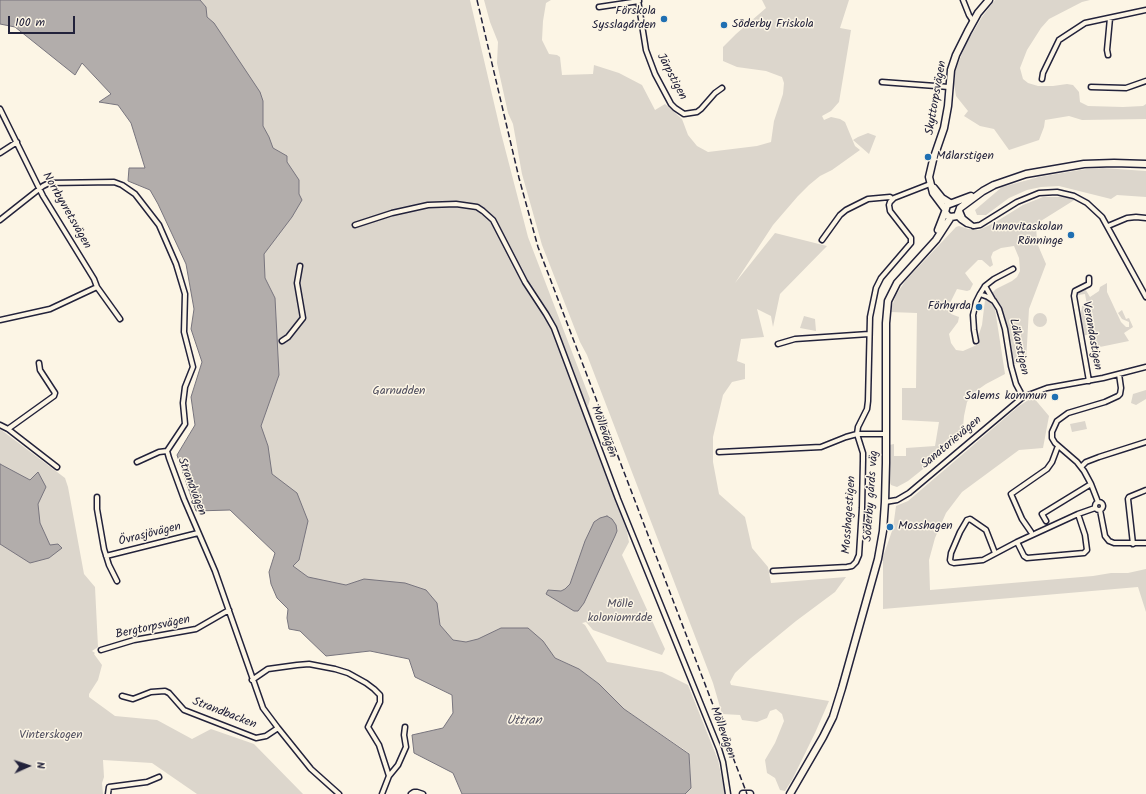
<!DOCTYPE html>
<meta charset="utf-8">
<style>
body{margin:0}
#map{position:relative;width:1146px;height:794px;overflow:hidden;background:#fcf5e5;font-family:Kalam,sans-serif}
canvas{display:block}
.north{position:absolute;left:8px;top:746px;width:40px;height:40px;-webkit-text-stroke:3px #fcf5e5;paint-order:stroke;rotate:87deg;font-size:11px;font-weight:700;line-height:16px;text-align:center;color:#22223b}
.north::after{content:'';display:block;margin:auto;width:14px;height:18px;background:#22223b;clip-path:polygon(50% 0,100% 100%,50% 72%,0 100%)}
.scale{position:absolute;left:8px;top:16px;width:67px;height:18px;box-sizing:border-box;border:2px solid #22223b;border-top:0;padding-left:5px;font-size:12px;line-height:14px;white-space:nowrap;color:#22223b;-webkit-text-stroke:3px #fcf5e5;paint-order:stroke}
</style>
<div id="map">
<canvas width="1146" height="794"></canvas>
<div class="north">N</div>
<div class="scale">100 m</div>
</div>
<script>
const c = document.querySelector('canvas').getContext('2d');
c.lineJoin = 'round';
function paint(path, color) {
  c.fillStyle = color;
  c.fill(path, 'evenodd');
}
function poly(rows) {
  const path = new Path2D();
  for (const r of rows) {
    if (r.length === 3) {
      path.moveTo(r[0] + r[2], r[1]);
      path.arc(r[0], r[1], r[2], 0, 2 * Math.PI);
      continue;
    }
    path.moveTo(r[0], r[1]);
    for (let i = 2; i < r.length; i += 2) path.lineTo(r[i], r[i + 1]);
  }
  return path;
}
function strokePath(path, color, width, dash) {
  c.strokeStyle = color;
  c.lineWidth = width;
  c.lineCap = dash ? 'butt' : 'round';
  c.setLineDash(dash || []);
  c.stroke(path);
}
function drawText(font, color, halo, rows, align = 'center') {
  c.font = font + ' Kalam,sans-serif';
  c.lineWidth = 3;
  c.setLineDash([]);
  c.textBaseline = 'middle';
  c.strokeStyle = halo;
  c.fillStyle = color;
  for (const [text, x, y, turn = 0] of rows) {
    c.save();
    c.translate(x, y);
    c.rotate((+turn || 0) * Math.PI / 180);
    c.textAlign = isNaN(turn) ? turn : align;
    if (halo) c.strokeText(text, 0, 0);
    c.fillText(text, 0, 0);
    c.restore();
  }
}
paint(poly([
 [86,0,470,0,501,133,528,237,590,399,588,406,621,501,629,542,622,555,665,649,662,655,593,630,586,622,582,623,585,625,607,662,662,672,688,685,718,760,725,794,685,794,691,788,689,753,624,709,599,684,579,669,560,660,553,665,434,661,289,592,233,331],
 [484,0,551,0,546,3,543,21,542,40,549,54,557,55,560,57,562,75,593,74,594,65,619,73,642,85,655,110,665,104,682,119,688,135,697,146,708,152,757,146,771,142,774,121,783,94,784,83,782,77,766,71,737,67,723,61,723,47,736,34,766,8,762,0,849,0,840,28,851,30,839,102,831,111,822,116,824,120,831,117,840,119,845,122,855,146,860,150,832,170,820,176,809,185,798,196,773,225,735,283,775,233,827,246,780,294,773,327,771,316,757,309,764,337,741,339,737,361,745,364,745,379,732,382,723,395,713,437,713,462,719,494,745,517,752,548,768,567,771,583,846,577,835,592,796,621,751,658,735,673,730,682,731,685,829,701,815,733,792,780,785,791,780,790,775,778,767,773,765,760,775,743,784,721,782,714,776,709,770,711,767,718,757,722,742,720,740,715,722,714,713,683,587,355,580,342,542,245,522,174,513,124,508,113,497,63,498,42,490,22],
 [995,0,1090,0,1082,2,1049,19,1041,28,1027,50,1020,68,1023,79,1028,83,1038,86,1053,86,1067,84,1073,85,1079,92,1080,102,1088,106,1123,107,1143,106,1146,104,1146,119,1082,120,1069,116,1045,120,1044,127,1039,140,1009,150,994,129,980,126,964,116,968,111,956,96,954,84,955,71,966,44,982,17],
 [868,133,876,136,869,154,853,140,858,137],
 [1103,168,1146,171,1146,197,1117,195,1111,199,1059,186,1041,187,1027,190,1009,198,986,215,977,215,975,210,1002,187,1039,177,1086,169],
 [1043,197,1063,197,1076,199,1036,224,1037,243,1046,264,1029,309,1026,362,1013,364,1011,346,1004,314,999,302,992,293,996,289,1012,281,1017,277,1020,271,1019,258,1014,246,1001,248,993,252,991,257,993,265,990,267,982,260,978,260,965,273,973,284,970,290,967,291,957,289,950,303,951,314,959,317,958,322,949,334,951,343,956,350,963,351,979,344,979,334,982,325,985,300,987,299,989,300,995,309,1005,374,986,384,976,391,967,402,964,416,962,438,908,481,897,487,891,485,888,479,889,445,894,444,894,456,906,456,906,448,935,446,939,422,902,420,902,388,916,388,917,313,890,312,896,295,906,280,956,227,959,226,968,229,979,230,994,223,1023,205],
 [1107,283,1107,292,1121,322,1126,327,1129,327,1129,322,1122,319,1118,313,1122,310,1126,319,1129,318,1133,327,1124,333,1129,341,1095,348,1092,334,1081,336,1077,314,1081,313,1082,306,1087,305,1085,294,1078,295,1075,289,1084,284,1084,287,1090,297,1099,291,1100,287],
 [1040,320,7],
 [804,316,815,319,816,331,800,328],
 [1146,390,1146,399,1136,405,1131,403,1133,394],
 [1033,397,1049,416,1043,448,1019,450,962,492,946,513,935,538,929,560,930,590,1093,576,1111,573,1128,573,1146,569,1146,612,1138,587,883,609,883,557,893,528,896,506,908,501,1019,406],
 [1085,421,1087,429,1072,432,1070,424],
 [0,429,65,478,68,487,84,574,95,587,98,647,92,651,95,653,94,654,102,665,98,680,89,694,89,697,115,716,157,720,192,739,211,729,254,744,303,794,197,794,152,763,103,760,104,777,102,783,103,794,0,794]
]), '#dcd6cc');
const water = poly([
 [0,0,200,0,206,7,207,17,214,23,260,92,263,101,263,126,269,137,273,148,287,156,287,162,299,180,299,194,302,200,292,217,264,254,265,278,275,298,279,375,261,426,268,446,272,474,297,493,308,521,299,560,293,566,308,577,346,585,364,579,405,583,426,590,437,603,440,625,453,640,466,642,478,639,501,628,528,628,543,641,555,658,579,669,599,684,624,709,689,754,691,788,685,794,462,794,453,773,414,753,412,735,443,728,453,713,452,695,415,677,409,659,370,651,326,656,300,631,289,629,287,618,288,609,277,598,271,584,269,572,275,553,230,510,196,511,177,455,195,425,191,397,202,362,191,329,194,309,186,264,158,204,150,190,128,181,129,168,145,168,131,123,118,105,99,102,111,94,82,63,75,75,15,27,0,24,0,0],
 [0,464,30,480,38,472,46,487,38,504,40,523,50,545,58,544,62,548,49,558,30,563,0,544,0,464],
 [607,516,612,519,616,525,617,531,615,536,584,603,578,611,574,611,546,594,548,590,561,591,565,589,570,584,585,541,594,522,600,518,607,516]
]);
paint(water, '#b2adab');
strokePath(water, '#78757e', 1);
const street = poly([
 [638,0,646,50,655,74,671,104,675,108,684,114,697,112,701,109,715,93,722,88],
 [963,0,969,15,973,21],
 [599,7,639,1],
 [1108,55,1107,50,1110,18],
 [1042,79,1043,73,1059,40,1085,23,1146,10],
 [882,82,949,87],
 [1091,87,1126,88,1146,81],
 [0,109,43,196,94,279,97,287,120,319],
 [0,153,17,142],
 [960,211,963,218,973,226],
 [957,216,961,220,967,224,974,226,980,225,1017,202,1039,193,1057,192,1074,196,1087,203,1102,217,1146,297],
 [0,220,43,186,49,183,114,182,122,185,135,194,159,225,176,264,185,294,184,332,193,367,185,387,183,403,185,424,167,451,169,458,184,499,215,571,263,708,278,728,311,769,339,794],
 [355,225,392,213,428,205,456,204,477,207,483,211,493,220,525,282,546,314,554,328,618,499,719,749,723,762,728,794],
 [1108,226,1127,218,1136,217,1146,218],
 [822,240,840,215,846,210,868,199,890,197,892,199],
 [1089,278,1089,284,1075,291,1074,296,1089,381],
 [985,286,993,300],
 [980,294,985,286,994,279,1013,269],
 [0,320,50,309,97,287],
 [282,341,288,337,303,318,297,283,300,266],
 [976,341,974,330,973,315,976,302,980,294,988,297,994,301,999,309,1005,329,1011,366,1016,384,1023,397],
 [778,344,795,339,869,334],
 [0,425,8,429,57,467],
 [8,429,54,396,55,393,40,370,39,363],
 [719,452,821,447,846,437,857,434,886,434],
 [137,462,159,452,167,451],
 [1081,467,1086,462,1099,457,1146,442],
 [97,497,97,509,104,549,109,565,117,581],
 [1099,506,4],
 [885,502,897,500,909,493,1023,397,1047,388,1103,378,1146,367],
 [1098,502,1091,484,1084,471,1077,462,1055,443,1052,438,1052,432,1057,421,1068,413,1105,402,1118,396,1120,394,1121,388,1119,374],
 [1100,510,1105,536,1109,541,1114,543,1146,543],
 [1046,521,1042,514,1091,484],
 [1031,532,1022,519,1011,494,1047,469,1052,462,1058,446],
 [1017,542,1024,556,1027,558,1084,553,1087,550,1085,535,1078,514],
 [1133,544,1128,499,1129,497,1146,490],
 [995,553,986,530,970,519,967,520,960,532,951,553,950,560,951,562,954,563,983,560,1017,542,1078,514,1095,508],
 [106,556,198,533],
 [773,571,847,567,852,566,856,562,859,555,862,508,863,460,863,453,857,434,858,427,867,409,868,401,870,317,876,288,881,278,911,243,911,238,890,211,889,205,890,202,894,198,930,184],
 [101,650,134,640,196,629,229,610],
 [252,680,268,669,297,665,309,664,335,669,348,673,366,683,374,689,380,695,380,702,368,727,379,745,389,776,382,794],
 [122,696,133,699,151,692,165,691,169,693,184,710,256,738,266,736,278,728],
 [389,776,398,765,406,747,404,735,405,727],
 [108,794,109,787,147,782,159,777],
 [411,794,414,792,417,792,423,794]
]);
const secondary = poly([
 [934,188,942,198,950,203],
 [960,208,983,191,994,185,1026,174,1084,164,1114,163,1146,164],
 [945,209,933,193,929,177,933,160,944,128,948,106,951,70,956,55,968,31,978,13,989,0],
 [951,217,948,216,945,212,947,205,971,196],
 [951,217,957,216,960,208],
 [938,230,945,212],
 [743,794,750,794],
 [790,794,823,737,833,717,842,688,878,559,883,531,885,502,886,463,886,323,888,301,897,283,936,240,951,217]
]);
strokePath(street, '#22223b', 7);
strokePath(secondary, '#22223b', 9);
strokePath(street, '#fcf5e5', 4);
strokePath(secondary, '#fcf5e5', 6);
strokePath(poly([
 [477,0,519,178,538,247,747,794]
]), '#22223b', 1.5, [6, 3]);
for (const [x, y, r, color] of [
 [664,19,4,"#1f6fb2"],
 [724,25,4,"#1f6fb2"],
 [928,157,4,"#1f6fb2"],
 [1071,235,4,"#1f6fb2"],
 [979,307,4,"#1f6fb2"],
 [1055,397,4,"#1f6fb2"],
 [890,527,4,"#1f6fb2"]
]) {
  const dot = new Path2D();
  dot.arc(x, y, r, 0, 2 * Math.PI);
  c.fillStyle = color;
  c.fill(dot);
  strokePath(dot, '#fcf5e5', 1.5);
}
drawText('12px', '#22223b', '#fcf5e5', [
 ["Förskola",656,12],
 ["Sysslagården",656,26],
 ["Söderby Friskola",732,25,"left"],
 ["Målarstigen",936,157,"left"],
 ["Innovitaskolan",1063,228],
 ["Rönninge",1063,242],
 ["Förhyrda",971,307],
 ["Salems kommun",1047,397],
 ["Mosshagen",898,527,"left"]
], 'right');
drawText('12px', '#22223b', '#fcf5e5', [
 ["Järpstigen",671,77,62],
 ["Skyttorpsvägen",937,98,-80],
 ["Norrbyvretsvägen",66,211,60],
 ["Verandastigen",1091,336,80],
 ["Läkarstigen",1018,347,78],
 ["Möllevägen",603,432,70],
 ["Sanatorievägen",952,443,-40],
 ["Strandvägen",191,487,69],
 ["Söderby gårds väg",872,496,-86],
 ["Mosshagestigen",850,515,-86],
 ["Övrasjövägen",150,535,-14],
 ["Bergtorpsvägen",153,628,-12],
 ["Strandbacken",224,714,21],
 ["Möllevägen",722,733,70]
]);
drawText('12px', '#504f5f', '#fcf5e5', [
 ["Garnudden",399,392],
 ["Mölle",620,605],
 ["koloniområde",620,619],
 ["Vinterskogen",51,736]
]);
drawText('italic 13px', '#545362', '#fcf5e5', [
 ["Uttran",524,722]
]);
</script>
